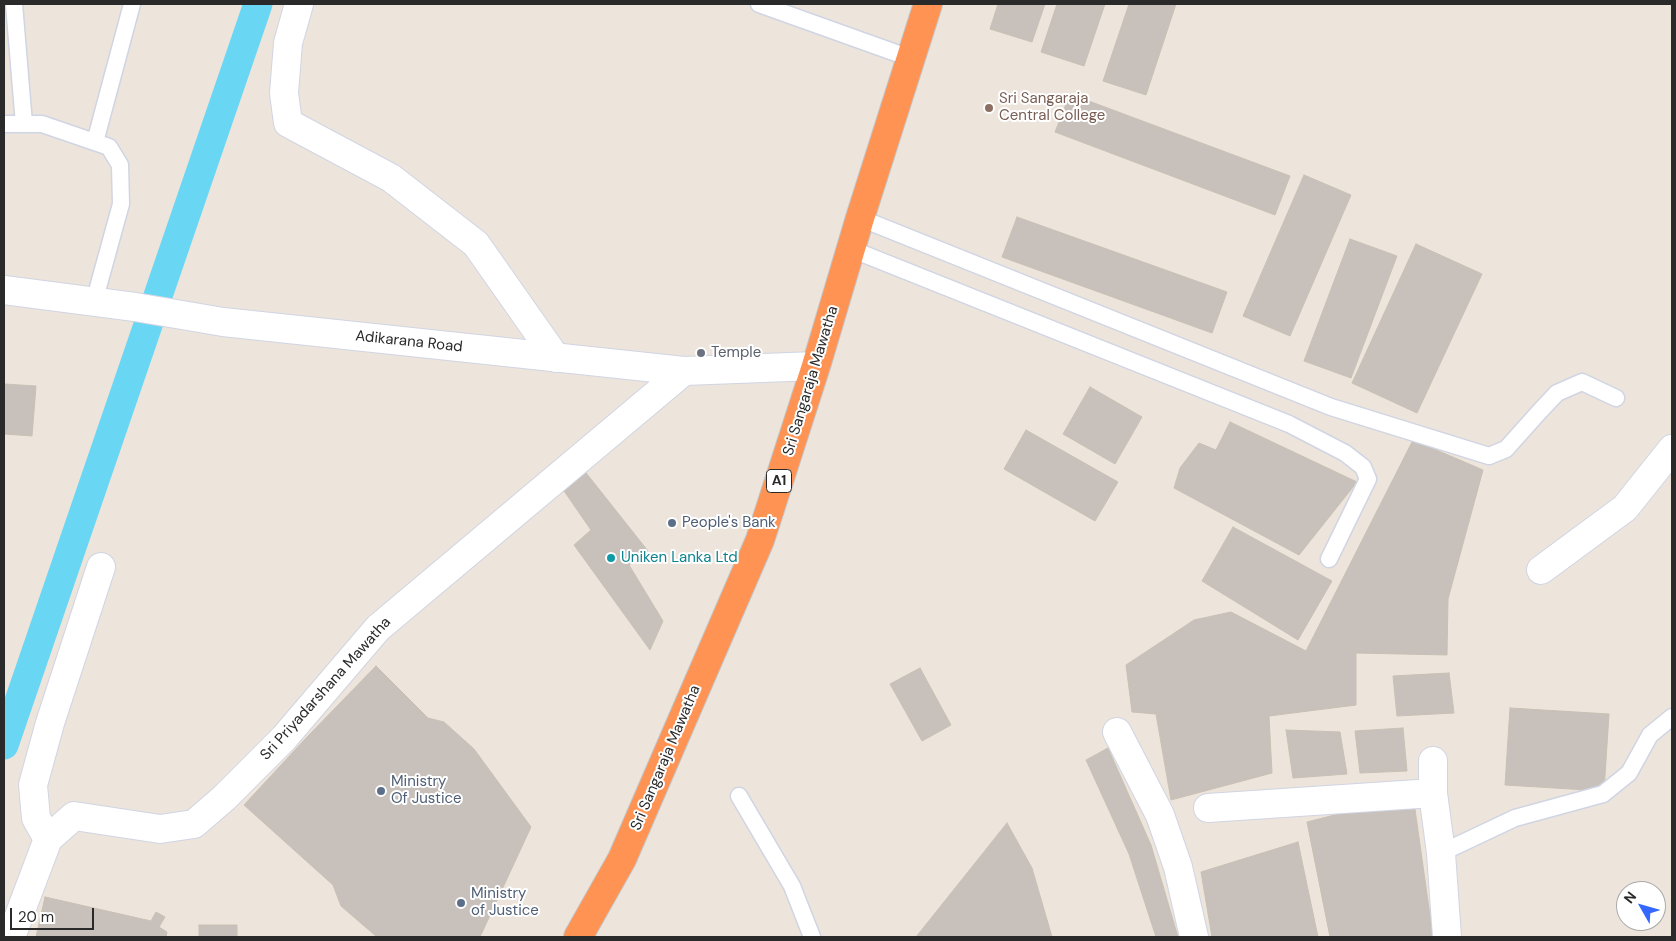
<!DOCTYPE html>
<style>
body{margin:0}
#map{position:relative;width:1676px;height:941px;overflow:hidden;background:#ede4db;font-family:"DM Sans",sans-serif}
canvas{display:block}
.frame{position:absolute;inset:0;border:5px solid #2a2a2a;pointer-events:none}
.north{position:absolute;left:1616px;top:881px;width:50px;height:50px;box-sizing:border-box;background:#fff;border:1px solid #aaa;border-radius:50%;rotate:308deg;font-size:14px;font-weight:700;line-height:20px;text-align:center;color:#2a2a2a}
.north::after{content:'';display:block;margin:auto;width:18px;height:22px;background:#3568ff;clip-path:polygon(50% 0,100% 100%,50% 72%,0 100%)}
.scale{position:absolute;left:10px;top:908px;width:84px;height:22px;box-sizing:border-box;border:2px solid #2a2a2a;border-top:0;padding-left:6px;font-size:15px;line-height:18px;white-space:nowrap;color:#2a2a2a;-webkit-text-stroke:4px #fff;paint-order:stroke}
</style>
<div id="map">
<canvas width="1676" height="941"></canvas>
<div class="frame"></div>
<div class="north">N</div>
<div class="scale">20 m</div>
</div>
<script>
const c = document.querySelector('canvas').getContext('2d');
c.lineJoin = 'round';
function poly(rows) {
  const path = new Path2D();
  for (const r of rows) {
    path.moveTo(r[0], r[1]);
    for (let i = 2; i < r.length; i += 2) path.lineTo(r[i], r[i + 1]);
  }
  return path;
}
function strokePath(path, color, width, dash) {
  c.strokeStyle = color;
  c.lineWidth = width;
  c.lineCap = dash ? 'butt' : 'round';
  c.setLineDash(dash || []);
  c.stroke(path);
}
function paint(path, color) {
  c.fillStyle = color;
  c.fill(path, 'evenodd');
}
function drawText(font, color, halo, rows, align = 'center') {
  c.font = font + ' "DM Sans",sans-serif';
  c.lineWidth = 4;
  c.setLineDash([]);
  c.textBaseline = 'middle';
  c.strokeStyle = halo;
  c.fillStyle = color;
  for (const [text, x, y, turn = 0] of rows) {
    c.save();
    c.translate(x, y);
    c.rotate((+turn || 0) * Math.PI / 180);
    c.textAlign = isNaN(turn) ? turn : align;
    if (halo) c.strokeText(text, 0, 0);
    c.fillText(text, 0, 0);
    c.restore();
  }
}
strokePath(poly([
 [4,745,258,4]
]), '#69d7f4', 29);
const building = poly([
 [998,4,1045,4,1032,42,990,29,998,4],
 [1057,4,1105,4,1084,66,1041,52,1057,4],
 [1129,4,1176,4,1146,95,1103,81,1129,4],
 [1070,94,1290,176,1275,215,1055,132,1070,94],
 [1304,175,1351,195,1290,336,1243,316,1304,175],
 [1017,217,1227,292,1212,333,1002,257,1017,217],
 [1350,239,1397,256,1351,378,1304,361,1350,239],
 [1416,244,1482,274,1417,413,1352,383,1416,244],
 [4,384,36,386,32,436,4,434,4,384],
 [1090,387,1142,417,1115,464,1063,434,1090,387],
 [1230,422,1357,482,1299,555,1174,488,1180,468,1199,443,1216,450,1230,422],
 [1026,430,1118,482,1095,521,1004,469,1026,430],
 [1413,440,1483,470,1448,599,1447,655,1356,653,1356,705,1269,716,1272,773,1171,800,1156,714,1132,712,1126,665,1194,620,1231,612,1306,651,1413,440],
 [583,469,648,551,629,565,663,621,650,650,574,545,591,530,562,488,583,469],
 [1233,527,1332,581,1298,640,1202,581,1233,527],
 [376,666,428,718,444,722,474,749,531,827,480,937,377,937,341,906,333,885,244,805,307,737,376,666],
 [920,668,951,725,922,741,890,684,920,668],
 [1449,673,1454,713,1397,716,1393,676,1449,673],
 [1510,708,1609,714,1604,791,1505,785,1510,708],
 [1403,728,1407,771,1360,773,1355,731,1403,728],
 [1286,730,1340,732,1347,774,1293,778,1286,730],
 [1108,748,1151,845,1178,937,1156,937,1129,854,1086,760,1108,748],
 [1413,795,1433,937,1330,937,1307,822,1413,795],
 [1007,823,1032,868,1052,937,916,937,1007,823],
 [1298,842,1318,937,1212,937,1201,872,1298,842],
 [45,897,151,921,156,912,165,917,159,927,167,932,166,937,36,937,45,897],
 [199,925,237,925,237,937,199,937,199,925]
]);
paint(building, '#c8c1bb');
strokePath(building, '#c8c0b4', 1);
const lane = poly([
 [14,4,24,124],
 [759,4,910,58],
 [4,124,42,124,109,147,120,165,121,204,94,302],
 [95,142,132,4],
 [860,218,1331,407,1489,456,1506,449,1540,411,1557,393,1582,382,1616,398],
 [851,249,1289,424,1345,453,1363,467,1368,479,1329,559],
 [739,796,792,886,812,937],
 [1441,853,1515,818,1603,794,1629,773,1650,735,1672,717]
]);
const street = poly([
 [299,4,288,43,284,93,288,123,391,178,476,244,556,358],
 [1541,570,1625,508,1672,449],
 [1117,732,1160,815,1178,867,1194,937],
 [1433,761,1433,793,1441,853,1447,937],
 [1208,808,1433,793],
 [48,839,36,818,33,785,50,723,101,567],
 [11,937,48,839,74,816,160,829,194,824,224,798,284,738,378,628,684,371]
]);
const secondary = poly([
 [4,290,135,307,223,322,684,371,816,366]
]);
const highway = poly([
 [578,937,622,859,760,540,816,366,860,218,928,4]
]);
strokePath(lane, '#d0d5e3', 19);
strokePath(street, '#d0d5e3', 30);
strokePath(secondary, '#d0d5e3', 30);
strokePath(highway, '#c3c3c3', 30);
strokePath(lane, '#fff', 16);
strokePath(street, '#fff', 28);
strokePath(secondary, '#fff', 28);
strokePath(highway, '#ff9353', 28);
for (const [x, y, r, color] of [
 [989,108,5,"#8d6e63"],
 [701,353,5,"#6b7280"],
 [672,523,5,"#5c6f8a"],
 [611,558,5,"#0f9aa8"],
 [381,791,5,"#5c6f8a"],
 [461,903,5,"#5c6f8a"]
]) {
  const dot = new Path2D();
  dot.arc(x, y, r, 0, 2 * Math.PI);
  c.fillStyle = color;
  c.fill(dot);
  strokePath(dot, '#fff', 2);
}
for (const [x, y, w] of [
 [779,481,25]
]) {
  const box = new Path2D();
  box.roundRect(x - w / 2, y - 11.5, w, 23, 4);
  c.fillStyle = '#fff';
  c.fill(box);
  strokePath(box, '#2a2a2a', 1);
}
drawText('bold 14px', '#2a2a2a', null, [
 ["A1",779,481]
]);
drawText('15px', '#785e54', '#fff', [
 ["Sri Sangaraja",999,99],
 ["Central College",999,116]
], 'left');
drawText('15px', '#2a2a2a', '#fff', [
 ["Adikarana Road",409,342,6],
 ["Sri Sangaraja Mawatha",811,381,-73],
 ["Sri Priyadarshana Mawatha",326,689,-48],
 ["Sri Sangaraja Mawatha",666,758,-67]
]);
drawText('15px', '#5b616d', '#fff', [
 ["Temple",711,353]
], 'left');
drawText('15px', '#4e5e75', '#fff', [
 ["People's Bank",682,523],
 ["Ministry",391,782],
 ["Of Justice",391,799],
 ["Ministry",471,894],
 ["of Justice",471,911]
], 'left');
drawText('15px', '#0d838f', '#fff', [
 ["Uniken Lanka Ltd",621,558]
], 'left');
</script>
